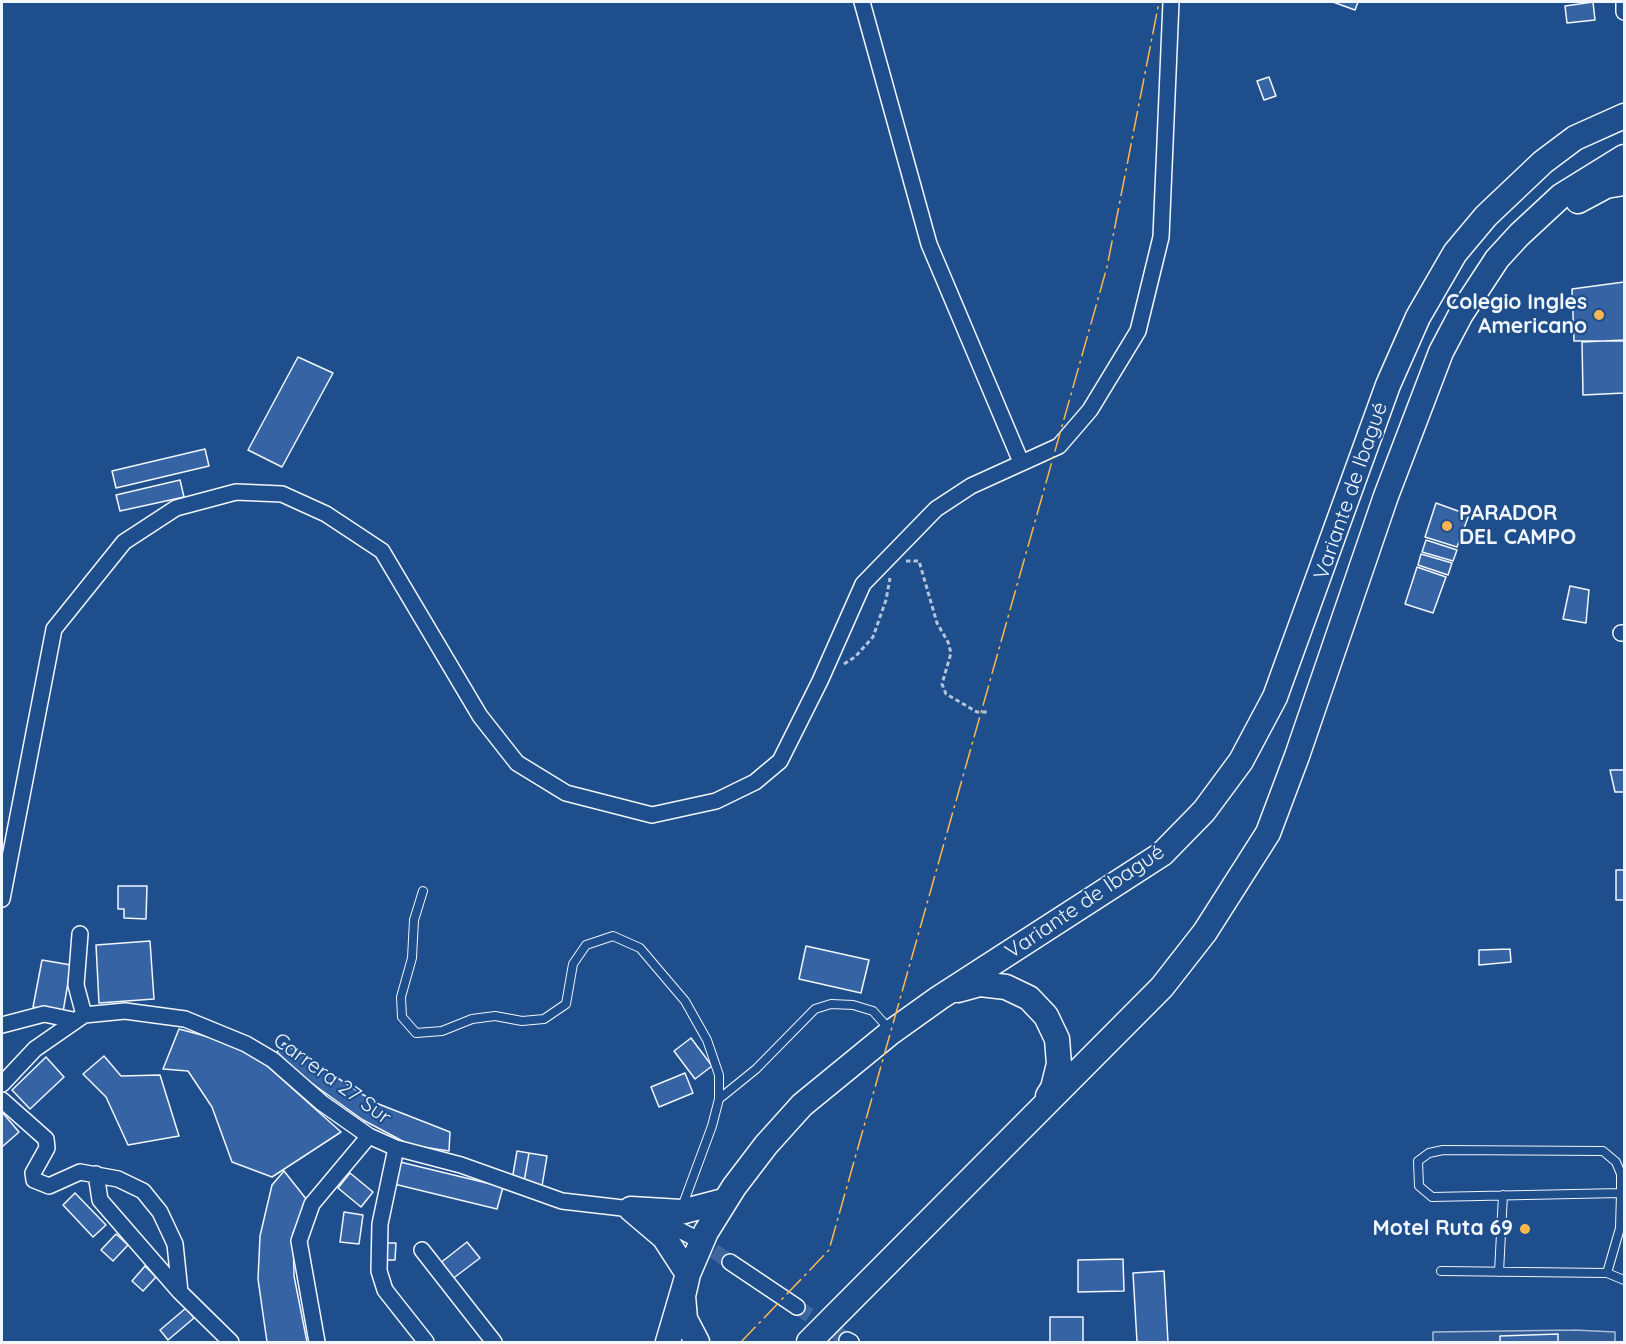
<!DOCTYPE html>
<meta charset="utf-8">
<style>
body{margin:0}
#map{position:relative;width:1626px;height:1344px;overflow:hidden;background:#1f4e8c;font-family:Quicksand,sans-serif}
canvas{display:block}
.frame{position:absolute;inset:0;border:3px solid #f2f6ff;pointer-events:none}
</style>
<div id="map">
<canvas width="1626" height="1344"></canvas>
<div class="frame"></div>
</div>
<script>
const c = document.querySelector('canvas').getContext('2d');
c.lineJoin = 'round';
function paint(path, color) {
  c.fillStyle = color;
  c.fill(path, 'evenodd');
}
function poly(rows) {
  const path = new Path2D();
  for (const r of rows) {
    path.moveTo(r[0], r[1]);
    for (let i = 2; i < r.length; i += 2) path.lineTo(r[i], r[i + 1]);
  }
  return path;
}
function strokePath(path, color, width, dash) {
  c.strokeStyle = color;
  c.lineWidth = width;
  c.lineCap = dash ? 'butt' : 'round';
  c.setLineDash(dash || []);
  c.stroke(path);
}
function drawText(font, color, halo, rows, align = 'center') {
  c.font = font + ' Quicksand,sans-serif';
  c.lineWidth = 4.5;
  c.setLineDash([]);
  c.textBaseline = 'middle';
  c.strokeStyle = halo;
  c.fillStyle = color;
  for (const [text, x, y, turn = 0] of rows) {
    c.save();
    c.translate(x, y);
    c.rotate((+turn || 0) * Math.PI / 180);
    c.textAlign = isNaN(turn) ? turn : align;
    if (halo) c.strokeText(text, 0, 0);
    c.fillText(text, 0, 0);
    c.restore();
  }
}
const built = poly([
 [1574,1330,1615,1332,1615,1342,1433,1342,1433,1332,1574,1330]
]);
paint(built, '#305b95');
strokePath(built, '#a8bbd7', 1.5);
const building = poly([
 [1333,2,1358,2,1355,10,1333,2],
 [1593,2,1595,20,1567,23,1565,6,1593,2],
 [1269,77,1276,96,1264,100,1257,81,1269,77],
 [1624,282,1624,341,1574,341,1572,289,1624,282],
 [1624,340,1624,393,1583,395,1582,342,1624,340],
 [298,357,333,373,282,467,248,450,298,357],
 [205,449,209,466,116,488,112,471,205,449],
 [180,480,184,497,120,511,116,495,180,480],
 [1436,503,1469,515,1457,547,1425,537,1436,503],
 [1426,540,1457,550,1453,561,1422,552,1426,540],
 [1421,554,1452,563,1448,575,1418,565,1421,554],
 [1417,567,1446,577,1433,613,1405,604,1417,567],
 [1570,586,1589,590,1586,623,1563,619,1570,586],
 [1610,770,1624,770,1624,792,1615,792,1610,770],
 [1616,870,1624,870,1624,900,1616,900,1616,870],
 [118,886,147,886,146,919,124,918,124,909,118,909,118,886],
 [150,941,154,999,99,1003,96,945,150,941],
 [806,946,869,960,861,993,799,979,806,946],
 [1510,949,1511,962,1479,965,1479,950,1510,949],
 [42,960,71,965,63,1012,33,1007,42,960],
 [179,1029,246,1047,341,1132,272,1177,232,1162,212,1107,188,1071,163,1069,179,1029],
 [691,1038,712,1066,695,1079,674,1051,691,1038],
 [284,1043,376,1103,450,1132,449,1151,410,1145,363,1120,296,1072,277,1052,284,1043],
 [104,1056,121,1076,160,1075,179,1136,128,1145,106,1097,83,1074,104,1056],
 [46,1057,64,1077,30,1109,12,1090,46,1057],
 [685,1073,693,1093,659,1107,651,1087,685,1073],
 [2,1112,19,1132,2,1147,2,1112],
 [517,1151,529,1153,524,1182,512,1180,517,1151],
 [529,1153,547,1156,542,1186,524,1182,529,1153],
 [396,1161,503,1187,497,1209,390,1183,396,1161],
 [284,1171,307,1200,293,1233,294,1276,307,1342,267,1342,258,1279,260,1236,272,1185,284,1171],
 [350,1173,373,1192,361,1207,338,1188,350,1173],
 [75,1193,106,1225,93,1237,63,1205,75,1193],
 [344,1212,363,1215,359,1244,340,1242,344,1212],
 [116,1234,128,1245,113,1261,101,1250,116,1234],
 [467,1242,480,1258,451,1280,439,1264,467,1242],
 [383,1243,396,1243,395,1260,382,1260,383,1243],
 [1123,1259,1124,1291,1078,1292,1078,1260,1123,1259],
 [145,1266,156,1277,143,1291,132,1281,145,1266],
 [1164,1271,1168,1342,1137,1342,1133,1273,1164,1271],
 [186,1308,194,1318,168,1340,160,1330,186,1308],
 [1050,1317,1083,1317,1083,1342,1050,1342,1050,1317],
 [1558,1334,1558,1342,1500,1342,1500,1336,1558,1334]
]);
paint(building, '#3563a3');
strokePath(building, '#f2f6ff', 1.5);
strokePath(poly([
 [695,1238,730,1262],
 [797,1307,847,1340]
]), '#3f679d', 15, [15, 8]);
const service = poly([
 [423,891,414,920,412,958,401,997,402,1017,416,1033,442,1031,472,1019,495,1016,522,1021,544,1019,566,1004,573,964,586,945,613,936,640,948,685,1001,707,1040,719,1075,719,1099,712,1126,682,1207],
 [719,1099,756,1069,815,1009,831,1004,853,1005,873,1011,889,1029],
 [1441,1271,1607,1273,1624,1280],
 [1499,1272,1503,1195],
 [1607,1273,1620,1228,1621,1193,1621,1174,1616,1162,1603,1151,1443,1150,1429,1153,1418,1161,1419,1186,1432,1197,1621,1193]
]);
const minor = poly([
 [862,2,929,244,1021,462],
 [1624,2,1624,12],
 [1621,633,1624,633],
 [2,899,54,629,124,542,176,508,236,492,282,494,326,514,382,551,480,716,517,763,566,793,652,815,716,801,755,782,780,761,820,681,863,584,936,509,971,486,1059,446,1090,410,1138,331,1161,237,1171,2],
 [80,934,76,985,84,1015],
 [2,1025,44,1014,73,1020],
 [2,1084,35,1049,84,1015,125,1011,185,1019,246,1044,273,1060,322,1103,369,1136,396,1148,461,1165,562,1201,631,1209,652,1216,691,1236],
 [2,1100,46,1139,47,1148,33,1173,34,1180,49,1186,80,1172,118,1179,143,1191,160,1212,175,1244,180,1292],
 [396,1148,380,1224,379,1271,385,1290,426,1342],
 [96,1174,100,1200,180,1292,231,1342],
 [422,1250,494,1342],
 [730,1262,797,1307],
 [847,1340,851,1342],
 [317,1342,299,1241,312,1204,369,1136]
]);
const trunk = poly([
 [1578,201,1606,186,1624,183],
 [958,990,980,984,1006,987,1029,998,1046,1016,1057,1039,1059,1064,1053,1088,1048,1096],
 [631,1209,664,1237,688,1274,683,1296,685,1319,697,1342],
 [631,1209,681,1212,723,1201],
 [668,1342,688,1274,706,1232,734,1187,766,1145,802,1105,890,1033,939,998,1162,854,1204,811,1241,761,1275,697,1388,385,1418,317,1455,253,1486,216,1543,162,1575,138,1624,116],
 [809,1342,1162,987,1205,932,1268,833,1297,756,1386,496,1441,352,1461,314,1497,259,1519,235,1561,196,1624,157]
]);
strokePath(service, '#f2f6ff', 10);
strokePath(minor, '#f2f6ff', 18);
strokePath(trunk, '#f2f6ff', 27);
strokePath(poly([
 [906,561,919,561,937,623,948,642,951,653,942,684,946,694,977,712,987,712],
 [844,664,855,657,873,637,886,600,890,578]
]), '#b3c4dc', 3, [4.5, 3]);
strokePath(service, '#1f4e8c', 8);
strokePath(minor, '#1f4e8c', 15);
strokePath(trunk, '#1f4e8c', 24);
strokePath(poly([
 [741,1342,829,1250,1107,267,1159,2]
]), '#ffb74d', 1.5, [21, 4.5, 3, 4.5]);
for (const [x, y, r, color] of [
 [1599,315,6,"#ffb74d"],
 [1447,526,6,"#ffb74d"],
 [1525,1229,6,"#ffb74d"]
]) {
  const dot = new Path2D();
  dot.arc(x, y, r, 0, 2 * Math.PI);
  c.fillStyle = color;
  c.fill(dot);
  strokePath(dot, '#1f4e8c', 2);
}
drawText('bold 21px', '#f2f6ff', '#1f4e8c', [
 ["Colegio Ingles",1587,303],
 ["Americano",1587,327],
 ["PARADOR",1459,514,"left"],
 ["DEL CAMPO",1459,538,"left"],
 ["Motel Ruta 69",1513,1229]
], 'right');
drawText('21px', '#f2f6ff', '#1f4e8c', [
 ["Variante de Ibagué",1351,491,-71],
 ["Variante de Ibagué",1085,902,-34],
 ["Carrera 27 Sur",332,1079,36]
]);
</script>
